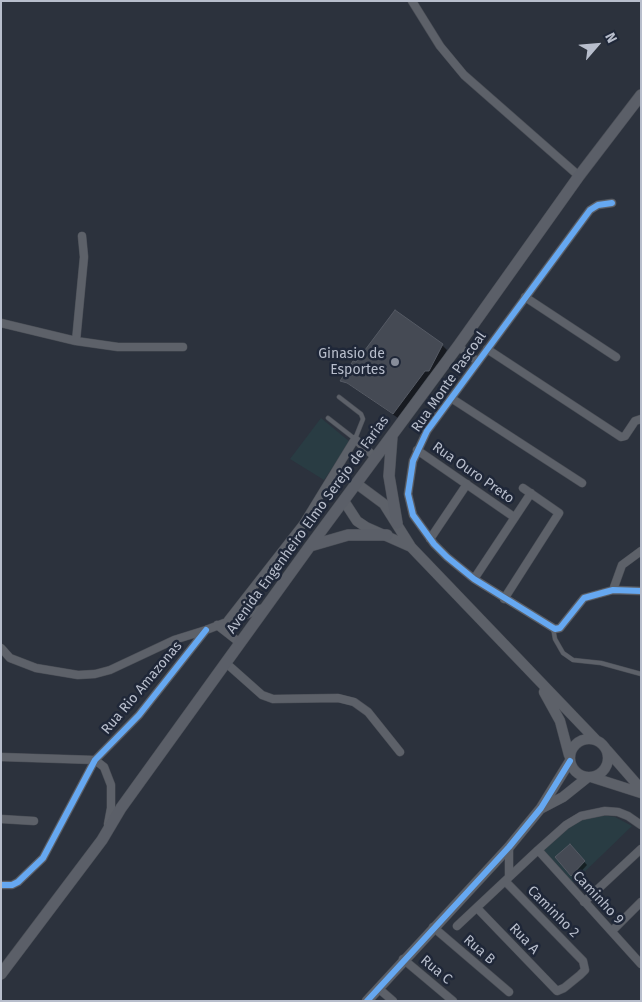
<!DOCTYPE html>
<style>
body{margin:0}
#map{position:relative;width:642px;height:1002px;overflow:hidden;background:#2c323d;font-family:"Fira Sans",sans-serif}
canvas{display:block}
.frame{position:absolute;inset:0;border:2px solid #b8becc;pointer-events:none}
.north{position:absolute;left:572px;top:20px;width:50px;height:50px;-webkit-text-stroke:4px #1f2738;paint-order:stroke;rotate:63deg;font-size:14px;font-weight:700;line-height:20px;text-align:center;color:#b8becc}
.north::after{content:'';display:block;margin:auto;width:18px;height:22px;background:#b8becc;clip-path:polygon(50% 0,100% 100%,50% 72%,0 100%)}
</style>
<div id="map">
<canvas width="642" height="1002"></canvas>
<div class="frame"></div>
<div class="north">N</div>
</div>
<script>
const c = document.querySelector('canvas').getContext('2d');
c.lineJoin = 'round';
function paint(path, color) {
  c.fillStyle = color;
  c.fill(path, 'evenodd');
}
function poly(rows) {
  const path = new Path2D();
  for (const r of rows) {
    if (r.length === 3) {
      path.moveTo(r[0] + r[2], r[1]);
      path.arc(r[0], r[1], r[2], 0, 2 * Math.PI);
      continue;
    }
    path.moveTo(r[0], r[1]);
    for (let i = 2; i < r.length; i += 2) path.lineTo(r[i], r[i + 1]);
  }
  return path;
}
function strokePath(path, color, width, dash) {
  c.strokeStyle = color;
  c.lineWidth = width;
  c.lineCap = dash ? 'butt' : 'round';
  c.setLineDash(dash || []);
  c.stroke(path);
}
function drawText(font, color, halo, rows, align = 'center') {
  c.font = font + ' "Fira Sans",sans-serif';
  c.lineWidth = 5;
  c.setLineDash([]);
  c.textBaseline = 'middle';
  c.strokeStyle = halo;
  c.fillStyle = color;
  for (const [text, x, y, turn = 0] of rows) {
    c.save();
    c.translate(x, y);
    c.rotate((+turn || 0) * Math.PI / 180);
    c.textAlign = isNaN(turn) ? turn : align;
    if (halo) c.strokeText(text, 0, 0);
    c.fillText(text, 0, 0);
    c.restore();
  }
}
paint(poly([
 [321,418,350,442,324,480,290,459],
 [602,815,615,817,632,826,573,883,542,851,566,825,580,818]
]), '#293c43');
paint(poly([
 [442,345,447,350,434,375,429,375,398,418,342,380,356,364],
 [573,849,587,865,575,878,572,875]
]), '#0007');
const building = poly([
 [395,310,443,344,429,371,425,371,393,414,347,383,340,381,353,361,356,362,395,310],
 [570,844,585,861,571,876,555,857,570,844]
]);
paint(building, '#454a54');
strokePath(building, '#555a64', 1);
const service = poly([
 [328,418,355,439,363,419,361,414,339,397],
 [553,628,555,639,563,653,573,660,601,663,641,674]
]);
const minor = poly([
 [412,1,440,46,464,75,579,176],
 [612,203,598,205,590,210,427,431,413,461,408,494,413,515,434,544,447,557,474,579,555,629,560,628,584,598,613,590,641,591],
 [525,297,616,357],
 [1,323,76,341,118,347,183,347],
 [76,341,84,257,82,236],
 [458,346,478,362],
 [487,349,621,437,625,436,635,421,641,419],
 [451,398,582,483],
 [417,450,514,517],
 [430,539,467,484],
 [474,579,531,493],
 [613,590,622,565,641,551],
 [504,599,559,513,523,488],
 [228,620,303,524,355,439,376,458],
 [217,625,240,643],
 [1,648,10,658,36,668,78,675,95,674,110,670,174,640,206,630,266,607],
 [226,663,262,695,273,699,338,698,354,702,368,712,400,752],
 [1,757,95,760],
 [95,760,104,767,111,785,111,808,108,824],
 [1,819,34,821],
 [538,850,641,964],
 [509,877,509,847],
 [1,885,12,885,18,882,43,858,95,760,139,715,206,630],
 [584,902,641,849],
 [477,908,557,991,564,988,580,975,585,970,583,961,505,881],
 [457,926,538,850,566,825,581,816,605,811,618,812,628,816,641,825],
 [433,927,509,992],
 [612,931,641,902],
 [403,959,453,1001],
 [378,988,393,1001]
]);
const tertiary = poly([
 [357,484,384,504,411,547,596,740],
 [344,501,357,521,366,527,411,547],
 [544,692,560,721,569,755],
 [589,758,19],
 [607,750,641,789],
 [591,777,641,793],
 [542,808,563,797,588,777],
 [367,1001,509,847,541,808,570,761]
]);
const secondary = poly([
 [392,436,389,476,397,523],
 [310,546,348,535,387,535],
 [1,974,102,840,121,808,310,546,458,346,579,176,641,95]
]);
strokePath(service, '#494d55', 5);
strokePath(minor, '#494d55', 9);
strokePath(tertiary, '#494d55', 11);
strokePath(secondary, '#494d55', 12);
strokePath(service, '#5d6169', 4);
strokePath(minor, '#5d6169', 8);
strokePath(tertiary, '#5d6169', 10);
strokePath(secondary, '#5b5f68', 11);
strokePath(poly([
 [612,203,598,205,590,210,427,431,413,461,408,494,413,515,434,544,447,557,474,579,555,629,560,628,584,598,613,590,641,591],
 [1,885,12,885,18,882,43,858,95,760,139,715,206,630],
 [367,1001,509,847,541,808,570,761]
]), '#66a8f1', 6);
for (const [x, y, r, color] of [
 [395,362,5,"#878d9a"]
]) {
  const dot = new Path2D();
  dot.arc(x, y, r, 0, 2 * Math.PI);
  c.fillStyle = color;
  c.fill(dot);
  strokePath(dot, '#1f2738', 2);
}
drawText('14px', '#b8becc', '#1f2738', [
 ["Ginasio de",385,354],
 ["Esportes",385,370]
], 'right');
drawText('14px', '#b8becc', '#1f2738', [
 ["Rua Monte Pascoal",449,382,-55],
 ["Rua Ouro Preto",473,473,35],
 ["Avenida Engenheiro Elmo Serejo de Farias",308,525,-54],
 ["Rua Rio Amazonas",142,688,-50],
 ["Caminho 9",598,898,47],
 ["Caminho 2",553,912,45],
 ["Rua A",524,939,46],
 ["Rua B",479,950,41],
 ["Rua C",436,970,40]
]);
</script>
